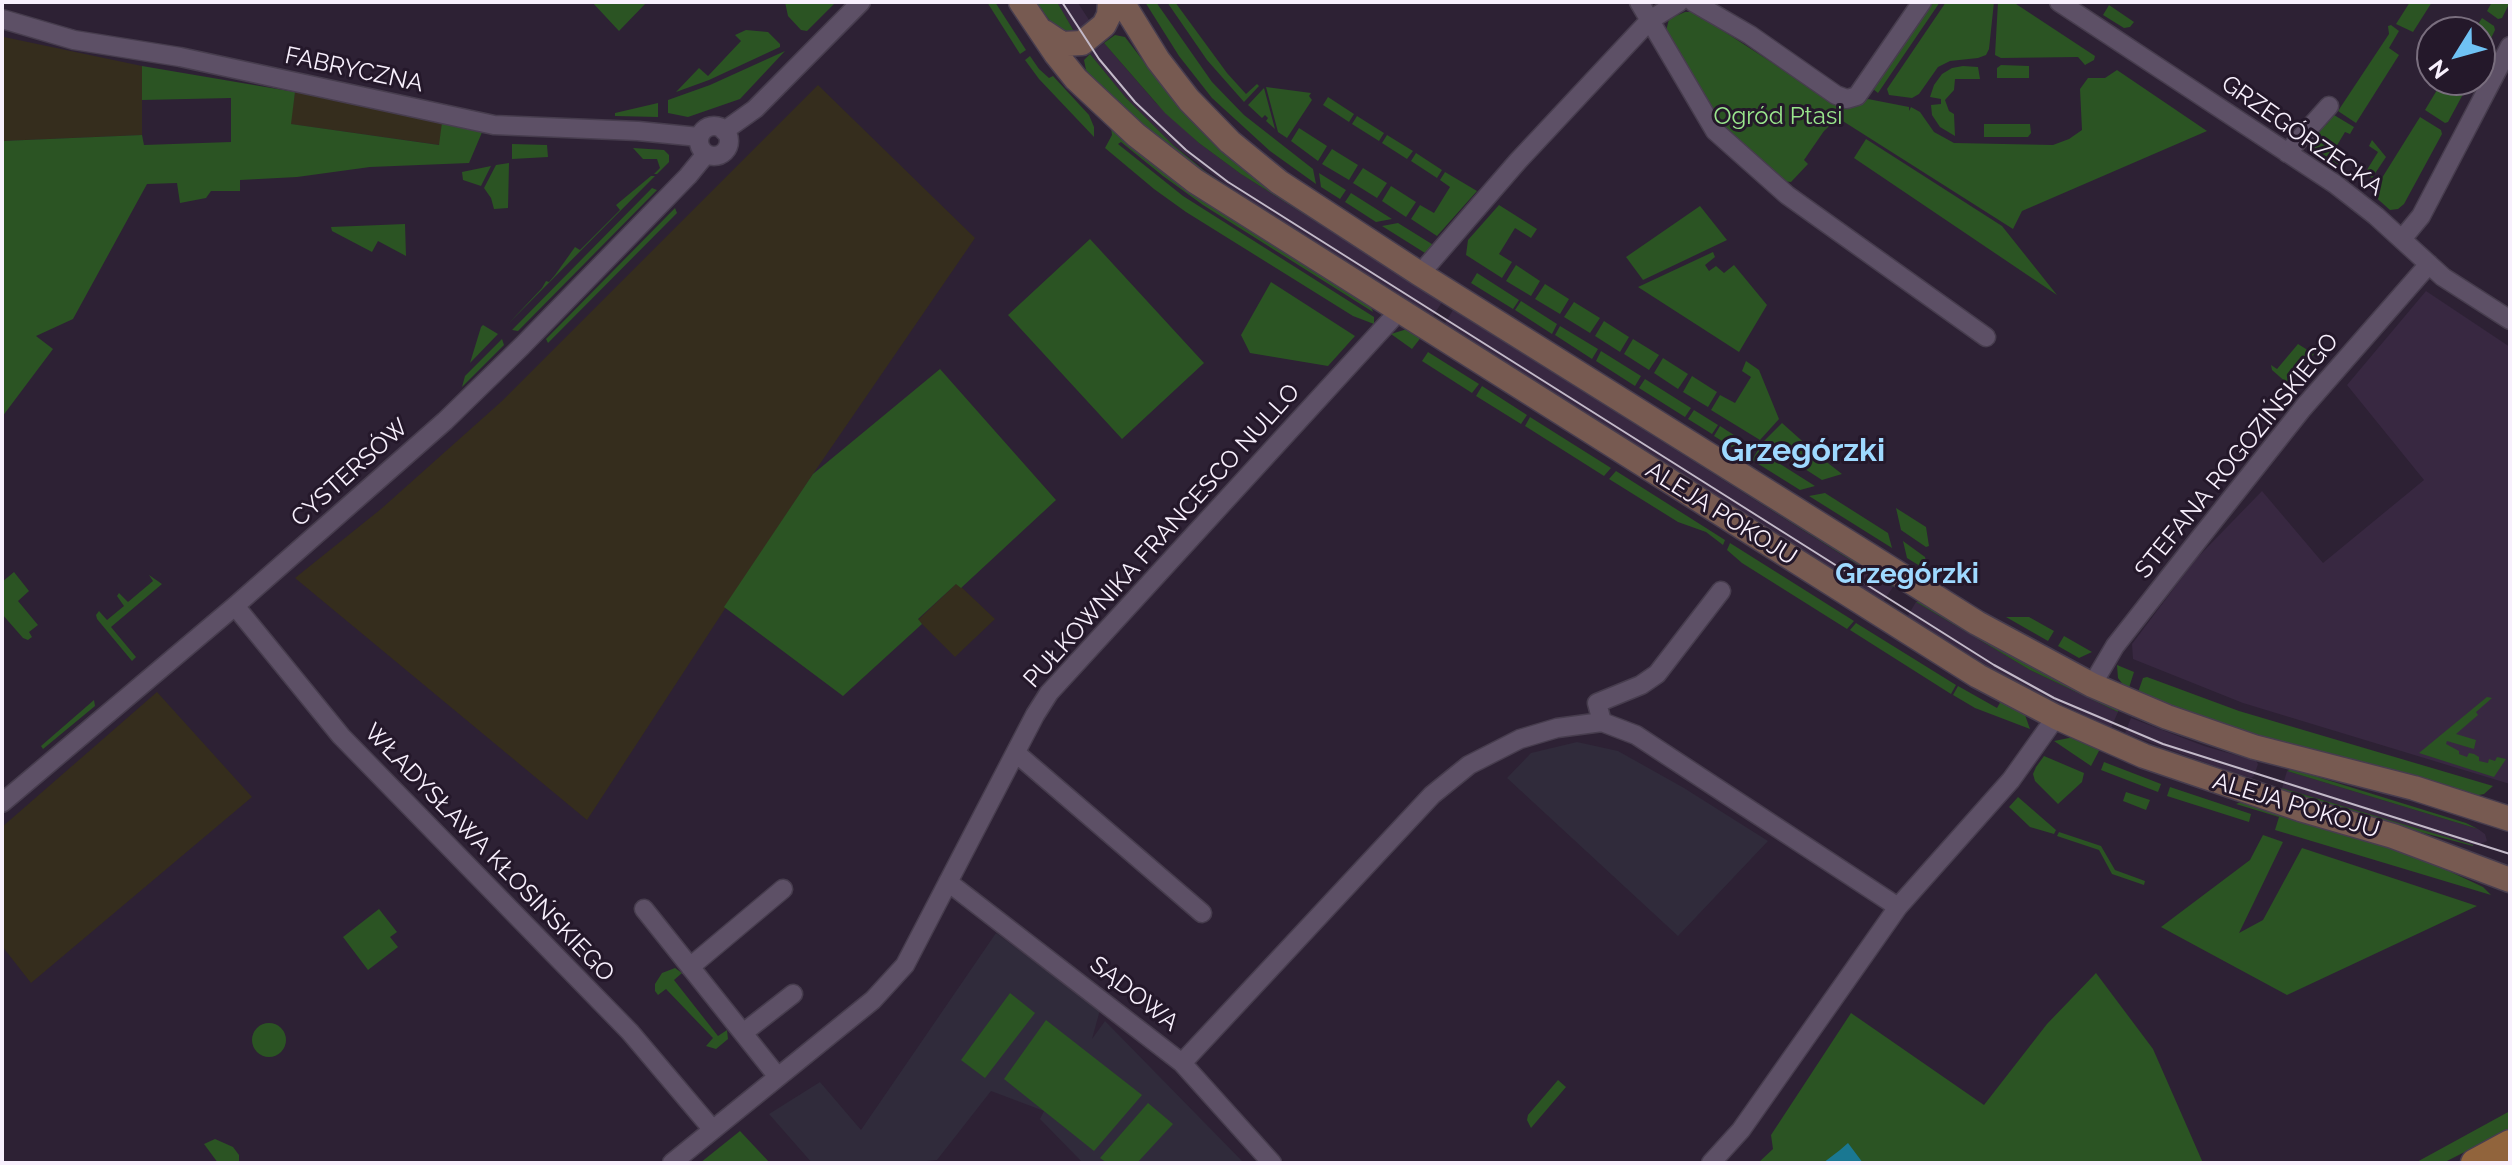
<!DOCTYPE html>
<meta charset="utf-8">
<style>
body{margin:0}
#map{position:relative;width:2512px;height:1165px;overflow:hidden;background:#2d2134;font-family:Raleway,sans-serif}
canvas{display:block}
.frame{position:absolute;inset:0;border:4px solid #f8f0fd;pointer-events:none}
.north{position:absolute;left:2416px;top:16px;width:80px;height:80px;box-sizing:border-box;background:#24182a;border:2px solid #796e7e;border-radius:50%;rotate:233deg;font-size:22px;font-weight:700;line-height:32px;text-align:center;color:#f8f0fd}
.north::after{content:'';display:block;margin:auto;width:28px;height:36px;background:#6fc2f4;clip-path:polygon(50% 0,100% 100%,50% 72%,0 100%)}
</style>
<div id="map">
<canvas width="2512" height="1165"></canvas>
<div class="frame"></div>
<div class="north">N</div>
</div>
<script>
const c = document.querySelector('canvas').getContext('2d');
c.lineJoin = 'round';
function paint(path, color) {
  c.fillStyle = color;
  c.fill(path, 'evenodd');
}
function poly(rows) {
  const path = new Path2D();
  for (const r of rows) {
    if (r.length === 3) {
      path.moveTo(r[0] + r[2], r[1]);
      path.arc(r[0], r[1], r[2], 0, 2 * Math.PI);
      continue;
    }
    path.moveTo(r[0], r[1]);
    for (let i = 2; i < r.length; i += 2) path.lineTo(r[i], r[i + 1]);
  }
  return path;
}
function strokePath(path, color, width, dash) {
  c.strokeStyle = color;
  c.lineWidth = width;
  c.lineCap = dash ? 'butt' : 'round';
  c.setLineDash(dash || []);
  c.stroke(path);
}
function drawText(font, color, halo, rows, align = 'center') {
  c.font = font + ' Raleway,sans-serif';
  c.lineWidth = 6;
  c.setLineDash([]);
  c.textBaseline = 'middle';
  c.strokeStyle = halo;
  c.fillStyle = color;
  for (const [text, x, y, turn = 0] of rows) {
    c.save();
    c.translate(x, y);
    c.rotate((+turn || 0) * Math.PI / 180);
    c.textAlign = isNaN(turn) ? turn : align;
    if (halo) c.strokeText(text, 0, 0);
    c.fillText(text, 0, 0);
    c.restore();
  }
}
paint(poly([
 [1057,2,1078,3,1091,23,1075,33],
 [1104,43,1156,103,1199,143,1241,174,1442,302,1433,316,1241,195,1173,145,1126,98,1090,54],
 [2426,291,2510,347,2510,784,2243,703,2133,659,2132,644,2196,559,2262,491,2323,563,2424,480,2347,385],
 [1453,310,1893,587,1883,602,1444,325],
 [1916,602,2030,670,2118,712,2111,728,2010,679,1907,617],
 [2131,718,2204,746,2256,761,2258,764,2254,776,2251,778,2226,770,2125,733],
 [2287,771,2478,829,2485,834,2487,841,2478,845,2468,844,2282,788]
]), '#382841');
paint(poly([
 [4,37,142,66,142,135,2,141],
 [818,85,975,238,813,474,587,820,295,578,381,509,502,401],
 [295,92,442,122,440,145,290,124],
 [957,583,995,619,955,657,918,620],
 [157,692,252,797,31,983,2,946,2,827]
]), '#352d1d');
paint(poly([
 [1577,742,1618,751,1684,788,1768,841,1678,936,1507,778,1531,753],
 [996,933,1100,1010,1092,1039,1105,1021,1244,1163,1083,1163,1040,1119,1044,1111,991,1091,937,1160,909,1163,812,1163,769,1114,820,1082,861,1130]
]), '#302b3b');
paint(poly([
 [592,2,647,2,619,31],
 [785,2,836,2,807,31,801,30,788,16],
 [987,2,995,2,1026,50,1020,54],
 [1036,2,1057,2,1075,33,1067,34,1053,25],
 [1145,2,1156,2,1212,82,1244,115,1313,169,1316,184,1270,151,1212,98,1179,56],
 [1167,2,1175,2,1227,73,1246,94,1257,84,1259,86,1244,102,1207,60],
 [1931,2,1940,2,1878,93,1873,89],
 [1946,2,1994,2,1989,49,1986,55,1978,58,1950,61,1938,67,1919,94,1912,98,1889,95,1887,89],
 [1998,2,2013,2,2095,56,2094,60,2085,65,2078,57,2001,58,1995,55],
 [2410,2,2432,2,2413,32,2396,24],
 [2492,2,2510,2,2502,18,2498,19,2487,11],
 [2109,5,2134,22,2130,27,2124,28,2103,15],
 [1685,12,1694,12,1839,106,1857,106,1868,99,1909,107,1909,111,1911,107,1920,112,1934,132,1954,143,2053,145,2069,139,2082,130,2080,89,2088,78,2105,78,2117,70,2207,131,2022,211,2013,229,1838,118,1824,131,1804,160,1808,164,1791,182,1782,181,1723,126,1698,92,1665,35,1669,19],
 [2482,18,2494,26,2495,30,2480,61,2480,32,2473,32],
 [2391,25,2399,31,2389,48,2399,55,2356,123,2338,111,2389,34,2388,26],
 [746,30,768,32,780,44,780,47,709,80,676,92,699,68,708,76,741,41,735,35],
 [1115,35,1125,37,1160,83,1442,298,1442,302,1241,174,1199,143,1165,113,1104,43],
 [785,51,740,99,688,117,668,113,668,100,710,85],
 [1090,54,1126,98,1173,145,1206,172,1273,216,1173,154,1103,90,1086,70,1084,60],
 [1030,56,1039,69,1049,78,1053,76,1089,115,1094,127,1094,137,1039,79,1025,60],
 [2001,65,2029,66,2029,78,1997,78,1997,68],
 [142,66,295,92,291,124,439,145,442,122,483,130,469,163,370,167,297,177,240,180,240,191,211,191,206,198,180,203,177,183,147,184,73,319,36,336,53,349,2,417,2,141,142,135,144,145,231,142,231,98,142,100],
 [1963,66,1978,67,1980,79,1955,79,1954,90,1945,100,1949,111,1954,114,1955,136,1940,127,1932,115,1931,105,1941,104,1941,99,1930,97,1934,85,1942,74,1952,68],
 [2443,80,2465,80,2468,85,2448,122,2445,123,2425,110],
 [1266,87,1311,93,1309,96,1312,100,1287,138,1278,132],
 [1264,88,1275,129,1266,121,1268,118,1265,115,1262,118,1248,105],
 [1328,97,1354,114,1349,122,1323,105],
 [658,103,658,117,615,116,615,113],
 [2334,115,2354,127,2350,134,2345,132,2330,157,2340,163,2336,169,2309,150,2323,125,2326,125],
 [1357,116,1384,133,1379,141,1352,124],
 [2420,117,2441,130,2442,134,2404,204,2398,209,2390,210,2372,194],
 [1984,124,2030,124,2031,133,2028,137,1984,137],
 [1111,127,1370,305,1373,312,1203,205,1163,176,1121,142,1118,144,1183,196,1374,317,1374,324,1353,316,1186,212,1154,189,1105,148,1112,135],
 [1299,128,1327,146,1318,161,1291,141],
 [1387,135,1413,151,1407,159,1382,143],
 [1866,139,2002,226,2057,295,1854,158],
 [2372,140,2386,157,2372,178,2365,173,2378,152,2369,146],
 [512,144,547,145,548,157,512,159],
 [633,148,664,150,669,155,669,162,657,174,654,174,660,168,657,159,643,159],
 [1332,149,1358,165,1349,180,1322,164],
 [1416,153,1442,170,1437,178,1411,161],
 [509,163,508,208,494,209,491,198,484,188,496,165],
 [491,166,481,186,463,180,462,172],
 [1363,168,1387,183,1377,198,1353,183],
 [1445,172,1477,191,1437,236,1411,219,1420,205,1434,213,1450,187,1440,180],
 [1319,173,1346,190,1340,199,1321,187],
 [651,176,655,176,508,324,542,288,546,281,549,282,555,275,575,247,580,250,620,210,616,205],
 [1391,186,1416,202,1406,217,1382,201],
 [652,188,657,190,518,331,512,330],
 [1351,193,1392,219,1376,222,1345,202],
 [1499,205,1537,229,1531,238,1515,228,1499,254,1512,262,1502,278,1466,255,1468,240],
 [1700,206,1727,240,1643,280,1626,257],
 [675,208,677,213,548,343,546,339],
 [1398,223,1435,246,1425,253,1382,226],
 [405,224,406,256,378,241,372,252,332,231,331,227],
 [1090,239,1204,363,1122,439,1008,315],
 [1713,252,1715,257,1705,265,1709,271,1716,266,1724,273,1734,265,1767,305,1739,352,1638,287],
 [1516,265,1540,281,1531,296,1506,281],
 [1477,273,1519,300,1513,309,1471,283],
 [1271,282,1355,336,1328,366,1250,353,1241,335],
 [1545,284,1569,299,1560,314,1535,299],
 [1521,301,1557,324,1552,334,1515,310],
 [1574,302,1600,318,1590,333,1564,317],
 [1604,321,1629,337,1620,352,1595,336],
 [483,325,498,334,470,363,481,327],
 [1560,326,1598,349,1592,359,1555,335],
 [1407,329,1422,336,1412,349,1391,334],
 [502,339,504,345,462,387,465,376],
 [1633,339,1659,355,1649,370,1624,354],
 [2298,344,2314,354,2288,384,2272,370,2271,365,2277,369],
 [1601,351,1641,376,1635,386,1596,361],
 [1428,352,1479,384,1472,393,1422,361],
 [1663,358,1688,374,1678,389,1654,373],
 [1746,361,1759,370,1779,419,1760,440,1711,410,1720,395,1735,403,1751,377,1742,371],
 [1546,363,1893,584,1893,587,1544,366],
 [940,369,1056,500,961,588,956,584,918,619,922,624,843,696,724,607,813,474],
 [1692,376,1717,392,1708,407,1683,392],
 [1645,379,1691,408,1685,417,1639,388],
 [1482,386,1527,415,1521,424,1476,396],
 [1694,410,1718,425,1712,434,1688,419],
 [1530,417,1611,468,1604,476,1525,426],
 [1782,423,1819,456,1842,474,1822,480,1763,442],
 [1720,426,1754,448,1748,457,1714,436],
 [1758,450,1815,486,1800,490,1752,460],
 [1616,471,1725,540,1723,545,1706,532,1678,522,1609,479],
 [1825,493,1888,533,1892,548,1809,496],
 [1896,508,1926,527,1929,546,1926,547,1901,530],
 [1903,541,1925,557,1928,571,1907,558],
 [1730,543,1854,621,1847,629,1742,563,1727,550],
 [14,572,29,591,18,601,38,625,29,632,32,637,28,640,23,638,2,614,2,582],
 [149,575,162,584,111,627,136,657,132,661,97,619,96,615,99,611,107,620,124,606,117,596,119,593,128,602,153,581],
 [1921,601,2119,707,2118,712,2030,670,1916,602],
 [2006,617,2029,617,2054,631,2048,641],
 [1856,623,1956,685,1951,694,1850,630],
 [2064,636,2092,652,2079,658,2058,646],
 [2117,665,2134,672,2128,691,2118,678],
 [2147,677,2239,711,2493,786,2484,794,2474,796,2279,745,2137,695,2143,678],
 [1958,686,1997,708,2002,699,2024,712,2030,729,1975,708,1953,695],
 [2487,697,2492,698,2476,712,2478,715,2456,734,2476,740,2474,749,2447,741,2446,744,2459,751,2459,754,2467,757,2469,753,2474,754,2479,757,2479,761,2488,763,2489,759,2495,761,2497,757,2506,759,2494,777,2419,753],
 [94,700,95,706,43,749,41,746],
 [2074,737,2101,747,2091,766,2054,741],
 [2044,756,2084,773,2082,782,2058,804,2035,781,2033,774,2036,767],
 [2104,762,2161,784,2158,792,2101,770],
 [2292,769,2466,823,2478,829,2287,771],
 [2170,787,2251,814,2249,822,2167,796],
 [2282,788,2473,845,2473,846,2303,801,2283,792],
 [2126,792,2150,800,2146,810,2123,801],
 [2018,797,2056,830,2054,834,2030,827,2009,807],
 [2246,800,2421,858,2483,887,2491,895,2275,830,2279,817,2236,804],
 [2059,832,2101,846,2115,870,2145,881,2144,885,2112,874,2099,850,2057,836],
 [2263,835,2283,842,2239,933,2263,920,2302,848,2477,906,2287,995,2161,927,2250,860],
 [379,909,397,932,390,937,398,947,368,970,343,937],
 [675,968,682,973,674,980,718,1036,727,1030,728,1039,716,1049,706,1046,713,1038,666,989,658,995,655,991,655,984,662,973],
 [2096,973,2153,1049,2203,1163,1758,1163,1773,1149,1771,1135,1851,1013,1984,1105,2047,1024],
 [1010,993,1035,1013,985,1078,961,1060],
 [1046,1020,1142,1095,1094,1151,1004,1079],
 [269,1040,17],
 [1558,1080,1566,1087,1531,1128,1527,1120,1528,1115],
 [1148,1103,1173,1124,1137,1163,1107,1163,1100,1158],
 [2510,1111,2510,1129,2443,1163,2415,1163],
 [740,1131,770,1163,700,1163],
 [215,1139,233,1147,239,1155,239,1163,218,1163,204,1144]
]), '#2b5423');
paint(poly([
 [1848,1143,1863,1163,1823,1163,1840,1150]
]), '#1a7892');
const street = poly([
 [1639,2,1715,131,1787,195,1986,337],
 [1693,2,1750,35,1836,95,1847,99,1857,96,1922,2],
 [2059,2,2335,184,2376,216,2443,277,2510,320],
 [2,19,74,40,180,57,494,125,638,131,699,137],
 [714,141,15],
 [724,131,755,109,861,2],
 [2287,153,2329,106],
 [2402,239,2421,216,2510,46],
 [1420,274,1518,161,1650,20,1679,2],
 [235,606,341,736,630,1032,713,1130],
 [2092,685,2115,646,2199,539,2303,408,2429,264],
 [1602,722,1597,703,1641,685,1657,674,1721,591],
 [1016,753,1202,913],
 [2,803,235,606,445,421,522,346,688,176,706,154],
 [948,882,1182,1063,1272,1163],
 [644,909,778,1077],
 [690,967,783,889],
 [743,1033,793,994],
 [1182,1063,1432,795,1469,765,1520,739,1557,728,1602,722,1636,735,1898,907],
 [672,1163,873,1000,905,965,1035,715,1049,693,1399,311],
 [1711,1163,1741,1130,1898,907,2011,780,2056,717]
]);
const secondary = poly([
 [1021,2,1056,54,1076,79,1136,135,1195,181,1978,676,2056,717,2144,756,2300,809,2393,836,2510,880],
 [1122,2,1158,60,1189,100,1230,142,1279,182,1420,274,1977,623,2092,685,2167,717,2254,747,2414,788,2510,819],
 [1044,32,1062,44,1082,43,1104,25,1109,15,1110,2]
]);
const primary = poly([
 [2475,1163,2510,1144]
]);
strokePath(street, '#473d4e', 21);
strokePath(secondary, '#473d4e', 27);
strokePath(primary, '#473d4e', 31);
strokePath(street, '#5d5066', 18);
strokePath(secondary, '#775a51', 24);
strokePath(primary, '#91643c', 28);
strokePath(poly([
 [1062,2,1099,59,1135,102,1186,150,1228,182,1994,665,2054,698,2163,744,2510,854]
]), '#c3bac9', 2);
drawText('24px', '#f8f0fd', '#24182a', [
 ["FABRYCZNA",354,70,12],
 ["GRZEGÓRZECKA",2302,136,35],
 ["STEFANA ROGOZIŃSKIEGO",2237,456,-51],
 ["CYSTERSÓW",350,473,-42],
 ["ALEJA POKOJU",1721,514,32],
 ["PUŁKOWNIKA FRANCESCO NULLO",1162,536,-48],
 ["ALEJA POKOJU",2296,806,17],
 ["WŁADYSŁAWA KŁOSIŃSKIEGO",489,853,46],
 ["SĄDOWA",1134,994,38]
]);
drawText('24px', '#99e68c', '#24182a', [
 ["Ogród Ptasi",1778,117]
]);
drawText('bold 28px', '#9ed9ff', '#24182a', [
 ["Grzegórzki",1907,575]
]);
drawText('bold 32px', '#9ed9ff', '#24182a', [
 ["Grzegórzki",1803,451]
]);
</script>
